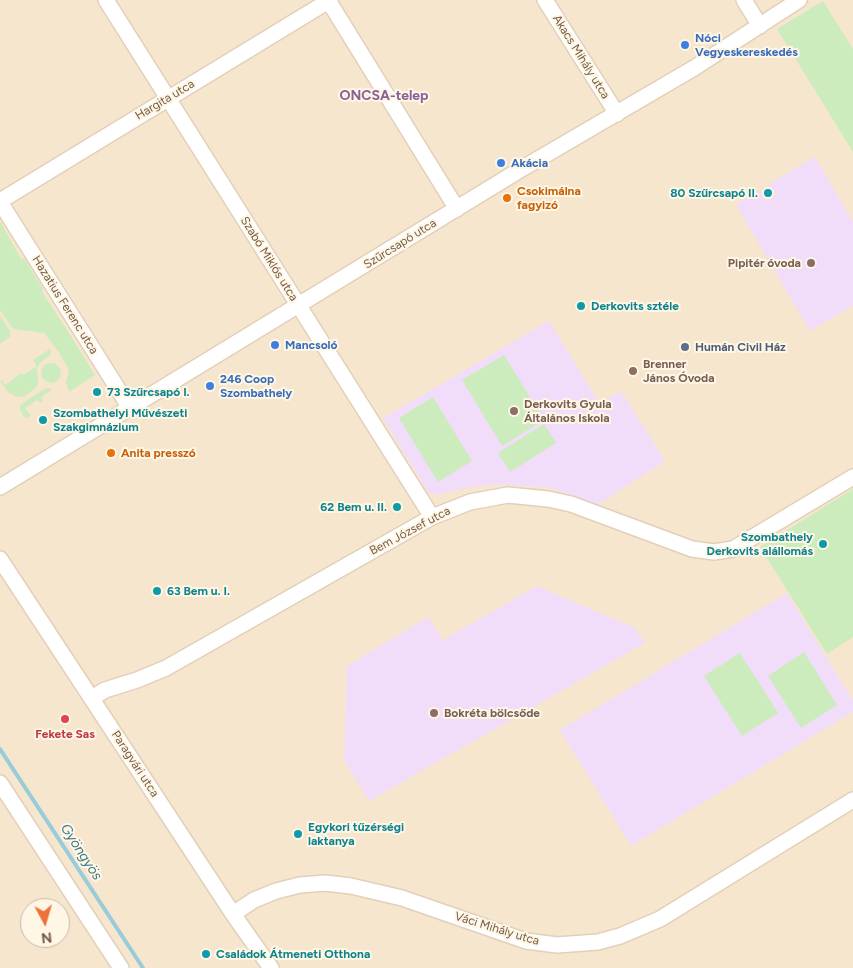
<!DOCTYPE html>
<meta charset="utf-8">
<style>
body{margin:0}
#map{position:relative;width:853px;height:968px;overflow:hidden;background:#fef4df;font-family:Figtree,sans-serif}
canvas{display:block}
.north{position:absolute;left:20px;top:898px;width:50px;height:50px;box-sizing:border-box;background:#fff7e6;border:1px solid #c8b8a6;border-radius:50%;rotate:174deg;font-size:14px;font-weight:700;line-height:20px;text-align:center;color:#755a45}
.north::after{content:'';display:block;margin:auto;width:18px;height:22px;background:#f0703b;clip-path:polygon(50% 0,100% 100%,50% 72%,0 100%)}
</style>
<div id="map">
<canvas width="853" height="968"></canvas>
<div class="north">N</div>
</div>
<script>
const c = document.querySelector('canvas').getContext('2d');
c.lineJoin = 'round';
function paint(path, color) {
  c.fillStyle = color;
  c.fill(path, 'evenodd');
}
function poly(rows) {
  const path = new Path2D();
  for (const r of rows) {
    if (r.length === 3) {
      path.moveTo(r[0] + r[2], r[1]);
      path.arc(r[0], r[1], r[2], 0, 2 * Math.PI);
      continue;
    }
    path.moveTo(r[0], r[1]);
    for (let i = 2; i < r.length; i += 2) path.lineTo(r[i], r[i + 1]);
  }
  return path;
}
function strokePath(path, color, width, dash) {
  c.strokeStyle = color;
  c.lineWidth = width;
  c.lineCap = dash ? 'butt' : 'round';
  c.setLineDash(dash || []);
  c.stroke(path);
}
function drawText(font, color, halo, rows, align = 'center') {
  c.font = font + ' Figtree,sans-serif';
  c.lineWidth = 4;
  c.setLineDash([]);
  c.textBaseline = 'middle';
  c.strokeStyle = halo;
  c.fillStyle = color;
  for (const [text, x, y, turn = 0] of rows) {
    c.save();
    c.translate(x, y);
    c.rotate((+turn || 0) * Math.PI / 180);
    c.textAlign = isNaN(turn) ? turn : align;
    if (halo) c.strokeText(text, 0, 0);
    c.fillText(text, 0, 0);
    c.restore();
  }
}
paint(poly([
 [0,0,853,0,853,968,0,968],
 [30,908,60,908,60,938,30,938]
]), '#f6e6cd');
paint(poly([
 [815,157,853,222,853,305,810,331,736,205,759,190,767,201,776,195,769,184],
 [549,321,600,404,621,391,665,461,597,505,551,488,503,484,472,487,435,495,428,492,383,418],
 [537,586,635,628,645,643,369,801,344,760,347,666,428,617,443,640],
 [787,593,853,701,853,712,631,846,560,730]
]), '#f1dcfa');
paint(poly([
 [823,1,853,49,853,152,777,29],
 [0,221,21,259,24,258,43,289,42,292,74,341,95,375,69,392,66,383,69,370,58,351,44,333,13,329,0,310],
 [0,316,10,331,11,336,0,344],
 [50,349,51,353,49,356,40,363,37,368,38,383,35,389,23,397,17,397,9,393,0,381,2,380,5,385,21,373,23,375,37,366,33,360],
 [504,355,544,420,502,446,462,380],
 [51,373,10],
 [48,388,52,390,41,397,43,401,40,403,37,400,25,408,31,416,27,418,24,417,20,409,20,405,44,389],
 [433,397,472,461,438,482,399,418],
 [544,424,556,443,510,472,498,453],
 [853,489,853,637,827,654,760,547],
 [804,652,837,705,801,728,768,676],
 [740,653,778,713,742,736,704,676]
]), '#cdecbd');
strokePath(poly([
 [0,749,143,968]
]), '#98ccda', 4);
const minor = poly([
 [106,0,432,517],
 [328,0,457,209],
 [545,0,617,114],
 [744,0,760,26],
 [0,201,330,0],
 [0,202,130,408],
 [0,487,523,168,694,68,799,0],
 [0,559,233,914,271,968],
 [92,698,105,690,137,680,166,668,432,517,470,502,508,495,548,499,571,504,692,549,714,552,733,549,853,477],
 [0,783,121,968],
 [233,914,254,900,276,891,300,885,325,883,351,886,402,898,526,941,557,945,598,942,620,936,660,919,853,800]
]);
strokePath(minor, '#e2d0ba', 18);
strokePath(minor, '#fff', 15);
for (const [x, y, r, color] of [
 [685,45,5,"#3f7fe0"],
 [501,163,5,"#3f7fe0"],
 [768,193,5,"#0f9aa8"],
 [507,198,5,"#e8710a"],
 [811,263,5,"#8d6e63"],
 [581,306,5,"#0f9aa8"],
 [275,345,5,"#3f7fe0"],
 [685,347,5,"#5c6f8a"],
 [633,371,5,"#8d6e63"],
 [210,386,5,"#3f7fe0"],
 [97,392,5,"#0f9aa8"],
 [514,411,5,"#8d6e63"],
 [43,420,5,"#0f9aa8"],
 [111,453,5,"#e8710a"],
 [397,507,5,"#0f9aa8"],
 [823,544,5,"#0f9aa8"],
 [157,591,5,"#0f9aa8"],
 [434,713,5,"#8d6e63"],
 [65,719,5,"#e0444e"],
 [298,834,5,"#0f9aa8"],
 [206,954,5,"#0f9aa8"]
]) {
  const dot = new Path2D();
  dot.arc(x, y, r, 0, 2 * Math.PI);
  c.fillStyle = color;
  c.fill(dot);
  strokePath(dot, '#fff7e6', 2);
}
drawText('bold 12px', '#366cbe', '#fff7e6', [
 ["Nóci",695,38],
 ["Vegyeskereskedés",695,52],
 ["Akácia",511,163],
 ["Mancsoló",285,345],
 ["246 Coop",220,379],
 ["Szombathely",220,393]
], 'left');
drawText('12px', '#755a45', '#fff7e6', [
 ["Akacs Mihály utca",581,57,58],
 ["Hargita utca",165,100,-31],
 ["Szűrcsapó utca",400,244,-32],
 ["Szabó Miklós utca",269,259,58],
 ["Hazatius Ferenc utca",65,305,58],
 ["Bem József utca",410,531,-28],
 ["Paragvári utca",135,764,57],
 ["Váci Mihály utca",497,929,17]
]);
drawText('bold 12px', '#c56008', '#fff7e6', [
 ["Csokimálna",517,191],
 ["fagyizó",517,205],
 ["Anita presszó",121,453]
], 'left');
drawText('bold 12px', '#0d838f', '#fff7e6', [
 ["80 Szűrcsapó II.",758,193,"right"],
 ["Derkovits sztéle",591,306],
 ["73 Szűrcsapó I.",107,392],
 ["Szombathelyi Művészeti",53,413],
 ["Szakgimnázium",53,427],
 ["62 Bem u. II.",387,507,"right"],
 ["Szombathely",813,537,"right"],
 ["Derkovits alállomás",813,551,"right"],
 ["63 Bem u. I.",167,591],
 ["Egykori tűzérségi",308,827],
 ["laktanya",308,841],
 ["Családok Átmeneti Otthona",216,954]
], 'left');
drawText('bold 12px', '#785e54', '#fff7e6', [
 ["Pipitér óvoda",801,263,"right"],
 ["Brenner",643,364],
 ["János Óvoda",643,378],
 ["Derkovits Gyula",524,404],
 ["Általános Iskola",524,418],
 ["Bokréta bölcsőde",444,713]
], 'left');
drawText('bold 12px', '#4e5e75', '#fff7e6', [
 ["Humán Civil Ház",695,347]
], 'left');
drawText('bold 12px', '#be3a42', '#fff7e6', [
 ["Fekete Sas",65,734]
]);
drawText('bold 14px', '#8a6099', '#fff7e6', [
 ["ONCSA-telep",384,96]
]);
drawText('italic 14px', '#3d798b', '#fff7e6', [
 ["Gyöngyös",81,852,57]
]);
</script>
